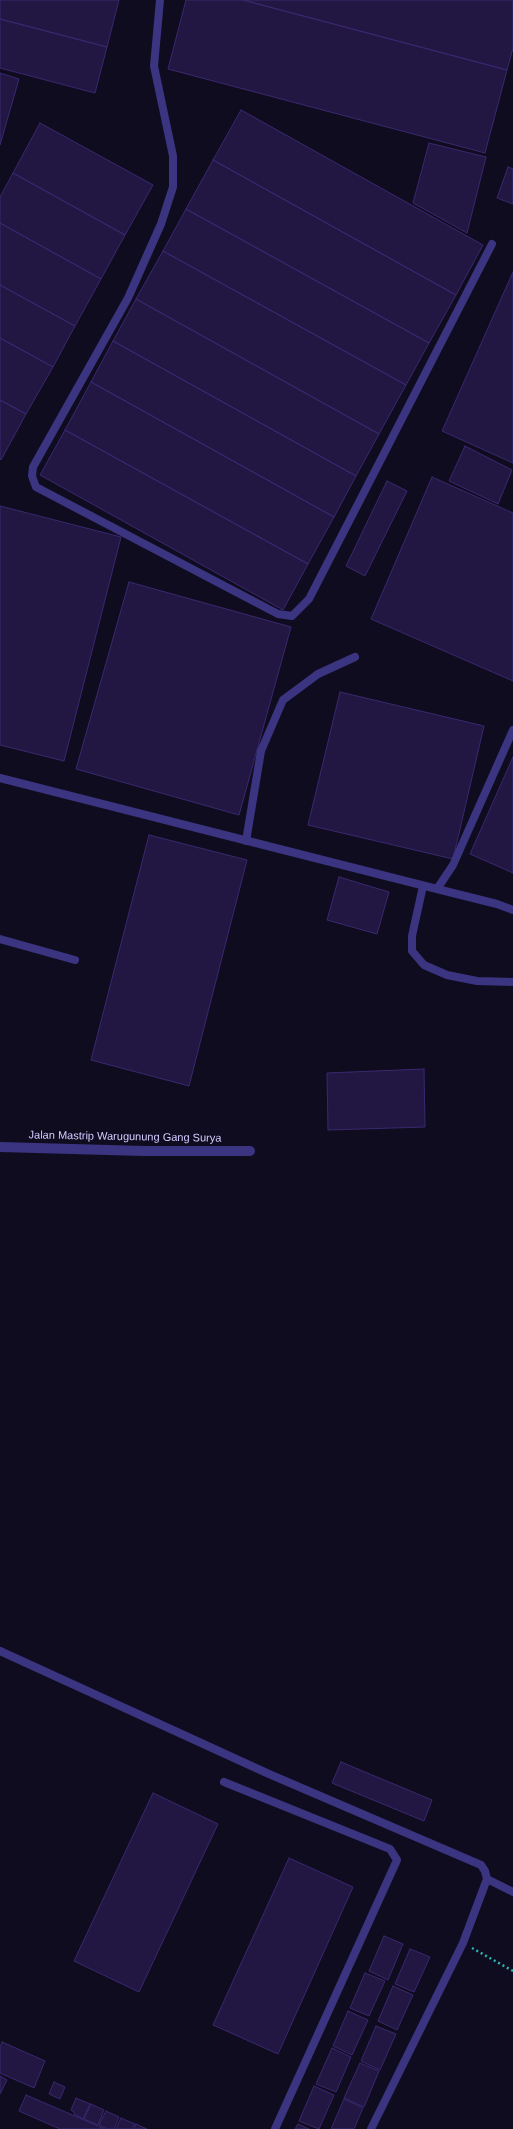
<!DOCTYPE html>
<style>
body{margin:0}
canvas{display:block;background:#100c20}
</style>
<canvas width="513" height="2129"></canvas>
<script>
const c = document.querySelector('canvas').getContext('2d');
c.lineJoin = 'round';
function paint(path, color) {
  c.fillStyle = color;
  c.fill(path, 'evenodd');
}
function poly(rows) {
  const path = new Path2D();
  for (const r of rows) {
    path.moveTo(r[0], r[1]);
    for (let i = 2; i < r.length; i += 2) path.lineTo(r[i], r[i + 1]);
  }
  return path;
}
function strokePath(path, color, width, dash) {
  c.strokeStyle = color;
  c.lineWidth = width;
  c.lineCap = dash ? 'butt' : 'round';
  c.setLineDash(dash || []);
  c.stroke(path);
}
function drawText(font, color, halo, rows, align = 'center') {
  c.font = font + ' Helvetica,sans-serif';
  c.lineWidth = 3;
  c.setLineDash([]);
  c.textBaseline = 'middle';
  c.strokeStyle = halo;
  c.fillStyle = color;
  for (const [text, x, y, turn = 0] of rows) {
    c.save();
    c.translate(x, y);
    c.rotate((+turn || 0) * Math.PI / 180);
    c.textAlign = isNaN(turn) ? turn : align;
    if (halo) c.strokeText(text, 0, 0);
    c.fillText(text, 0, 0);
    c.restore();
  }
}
const building = poly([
 [0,0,119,0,107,47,0,19,0,0],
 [186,0,243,0,507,70,485,153,168,69,186,0],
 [243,0,513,0,513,48,507,70,243,0],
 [0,19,107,47,95,93,0,68,0,19],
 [0,73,19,79,0,145,0,73],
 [241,110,483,245,456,295,213,160,241,110],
 [40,123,153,185,125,235,13,173,40,123],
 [429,143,486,157,467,233,413,203,429,143],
 [213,160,456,295,429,343,186,209,213,160],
 [508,167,513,169,513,204,497,198,508,167],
 [13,173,125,235,101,279,0,223,0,197,13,173],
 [186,209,429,343,406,385,163,251,186,209],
 [0,223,101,279,75,326,0,285,0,223],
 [163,251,406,385,379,434,136,299,163,251],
 [513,272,513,463,442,431,513,272],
 [0,285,75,326,53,367,0,338,0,285],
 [136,299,379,434,356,476,113,341,136,299],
 [0,338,53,367,26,414,0,400,0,338],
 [113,341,356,476,334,517,91,382,113,341],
 [91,382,334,517,308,564,65,430,91,382],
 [0,400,26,414,1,460,0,459,0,400],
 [65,430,308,564,283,610,40,475,65,430],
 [465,446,512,470,498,504,449,481,465,446],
 [432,477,513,513,513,681,371,619,432,477],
 [387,481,407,491,365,576,346,566,387,481],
 [0,506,121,537,64,761,0,745,0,506],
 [129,582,291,627,239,815,76,769,129,582],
 [340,692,484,726,453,859,308,825,340,692],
 [513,757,513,873,470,854,513,757],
 [149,835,247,860,189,1086,91,1060,149,835],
 [339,877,389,892,377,934,327,920,339,877],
 [424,1069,425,1127,328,1130,327,1073,424,1069],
 [341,1762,432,1800,424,1821,332,1783,341,1762],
 [153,1793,218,1824,139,1992,74,1961,153,1793],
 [289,1858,353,1887,278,2054,213,2025,289,1858],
 [384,1936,403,1944,388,1980,369,1971,384,1936],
 [410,1949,430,1957,414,1992,395,1984,410,1949],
 [365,1973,385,1981,369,2016,350,2008,365,1973],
 [393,1986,413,1995,397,2030,378,2021,393,1986],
 [348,2011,368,2020,352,2055,333,2046,348,2011],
 [376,2026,396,2034,380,2070,361,2061,376,2026],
 [2,2042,45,2061,34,2088,0,2073,0,2047,2,2042],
 [332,2048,351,2057,336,2092,316,2084,332,2048],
 [360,2063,379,2071,364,2107,344,2098,360,2063],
 [0,2076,7,2080,0,2094,0,2076],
 [54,2082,65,2087,60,2099,49,2094,54,2082],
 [314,2086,334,2095,319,2129,299,2121,314,2086],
 [26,2095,105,2129,60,2129,19,2111,26,2095],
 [76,2098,90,2104,83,2119,74,2114,74,2112,71,2110,76,2098],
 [344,2099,363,2108,354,2129,331,2129,344,2099],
 [91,2104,104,2110,98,2125,84,2119,91,2104],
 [106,2111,119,2117,114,2129,107,2129,99,2125,106,2111],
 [121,2118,135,2124,132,2129,116,2129,121,2118],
 [136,2124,147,2129,134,2129,136,2124],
 [298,2124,309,2129,295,2129,298,2124]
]);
paint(building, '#221742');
strokePath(building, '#39286f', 1);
strokePath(poly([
 [472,1948,513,1971]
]), '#28b6b4', 2.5, [2, 3]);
strokePath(poly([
 [160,0,154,66,173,156,173,187,161,224,128,298,33,467,32,476,36,487,278,614,292,616,309,599,492,244],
 [0,778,437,889,453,865,513,730],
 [246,841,261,751,283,700,318,674,355,657],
 [423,886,412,936,412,951,424,965,447,975,477,981,513,982],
 [437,889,497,904,513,910],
 [0,939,75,960],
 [0,1651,269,1774,481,1865,485,1871,487,1879,463,1943,371,2129],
 [224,1782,390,1849,397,1860,275,2129],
 [487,1879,513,1892]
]), '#3b3481', 8);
strokePath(poly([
 [0,1147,144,1151,250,1151]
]), '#3b3481', 10);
drawText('11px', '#d3cbff', '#100c20', [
 ["Jalan Mastrip Warugunung Gang Surya",125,1137,1]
]);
</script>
